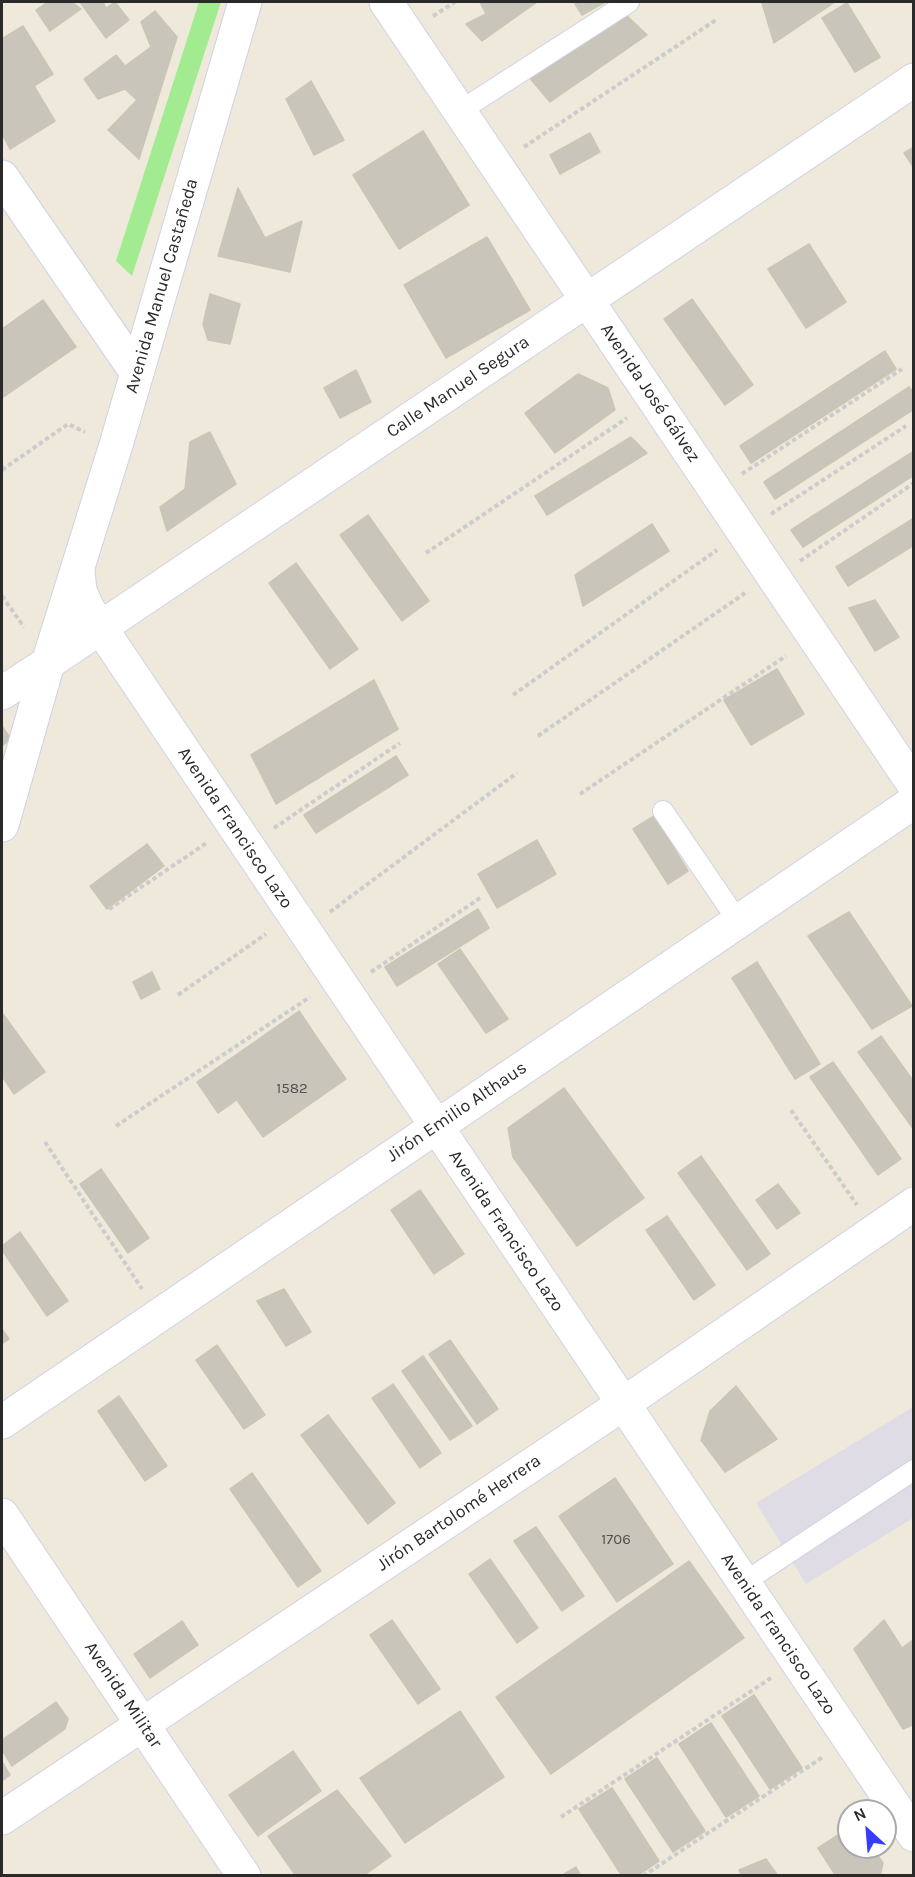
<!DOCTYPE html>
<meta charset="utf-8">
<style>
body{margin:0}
#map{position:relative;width:915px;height:1877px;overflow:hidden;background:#eee9db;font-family:Karla,sans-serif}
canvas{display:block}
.frame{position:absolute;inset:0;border:3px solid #2a2a2a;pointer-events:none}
.north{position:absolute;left:837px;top:1799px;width:60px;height:60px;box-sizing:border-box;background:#fff;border:2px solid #aaa;border-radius:50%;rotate:334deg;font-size:16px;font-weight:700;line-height:24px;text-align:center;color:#2a2a2a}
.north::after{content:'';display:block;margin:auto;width:21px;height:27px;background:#373dff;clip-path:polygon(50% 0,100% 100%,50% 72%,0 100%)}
</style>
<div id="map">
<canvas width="915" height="1877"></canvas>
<div class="frame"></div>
<div class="north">N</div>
</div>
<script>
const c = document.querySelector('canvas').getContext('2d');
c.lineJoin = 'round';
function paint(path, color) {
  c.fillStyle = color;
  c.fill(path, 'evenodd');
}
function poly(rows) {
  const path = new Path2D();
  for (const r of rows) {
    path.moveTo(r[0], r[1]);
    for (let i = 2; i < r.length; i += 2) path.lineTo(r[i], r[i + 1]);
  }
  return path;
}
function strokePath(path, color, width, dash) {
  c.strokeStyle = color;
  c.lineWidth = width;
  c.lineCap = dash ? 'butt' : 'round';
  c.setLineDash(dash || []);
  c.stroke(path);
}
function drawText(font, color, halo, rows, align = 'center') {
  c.font = font + ' Karla,sans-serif';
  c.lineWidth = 4.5;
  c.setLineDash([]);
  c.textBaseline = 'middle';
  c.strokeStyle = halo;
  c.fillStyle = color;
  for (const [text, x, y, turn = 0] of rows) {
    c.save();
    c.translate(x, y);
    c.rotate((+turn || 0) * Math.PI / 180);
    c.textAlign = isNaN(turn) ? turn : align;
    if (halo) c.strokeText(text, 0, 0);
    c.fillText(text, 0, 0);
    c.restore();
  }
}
paint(poly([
 [913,1407,913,1518,806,1584,756,1503]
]), '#e0dce6');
paint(poly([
 [199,2,221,2,132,276,116,261]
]), '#a2eb91');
const building = poly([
 [48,2,72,2,81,9,50,31,36,10,48,2],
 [80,2,103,2,106,8,115,2,129,20,106,38,80,2],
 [480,2,537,2,482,41,466,24,486,14,480,2],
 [574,2,605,2,582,15,574,2],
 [764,2,835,2,774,43,762,3,764,2],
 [847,3,880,57,855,72,822,18,847,3],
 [155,11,177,37,139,159,108,130,137,100,125,89,98,99,84,79,116,55,125,66,151,47,141,22,155,11],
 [626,15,647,35,550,102,528,76,626,15],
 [23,26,53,74,34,86,55,121,10,149,2,134,2,39,23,26],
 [311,81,344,140,314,155,286,99,311,81],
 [423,131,469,205,399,249,353,175,423,131],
 [590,133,600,152,560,174,550,155,590,133],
 [914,147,914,168,904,153,914,147],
 [238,188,265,238,302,221,290,272,218,256,238,188],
 [487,237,530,310,446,358,404,285,487,237],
 [809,244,846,302,806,328,768,269,809,244],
 [210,294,240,304,230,344,208,340,203,324,210,294],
 [692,299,753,385,725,405,664,319,692,299],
 [43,300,76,347,2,398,2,329,43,300],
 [885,351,896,369,751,463,740,446,885,351],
 [356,370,371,402,340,418,324,388,356,370],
 [578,374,608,388,615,410,555,453,525,413,578,374],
 [909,387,914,393,914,409,775,499,764,482,909,387],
 [210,432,236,484,167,531,160,507,185,489,190,442,210,432],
 [631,437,647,453,547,515,535,496,631,437],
 [914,451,914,475,803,547,791,530,914,451],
 [368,515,429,601,402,621,340,535,368,515],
 [914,518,914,545,848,586,836,567,914,518],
 [652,524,669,551,583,606,575,575,652,524],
 [296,563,358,649,330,669,269,583,296,563],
 [875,600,899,637,875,651,849,608,875,600],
 [777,669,804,714,751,745,724,700,777,669],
 [374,680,398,729,276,804,251,755,374,680],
 [2,726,11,739,2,746,2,726],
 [396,756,408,775,316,833,304,815,396,756],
 [654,816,688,871,668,884,633,829,654,816],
 [537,840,556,874,497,908,478,874,537,840],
 [147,844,164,866,107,909,90,886,147,844],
 [478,909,489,928,397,986,385,967,478,909],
 [849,912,912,1006,872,1029,808,936,849,912],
 [460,949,508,1019,486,1033,438,964,460,949],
 [757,962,820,1064,795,1079,732,978,757,962],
 [152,972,160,989,141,999,133,982,152,972],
 [299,1011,320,1042,218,1113,197,1082,299,1011],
 [3,1014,45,1072,14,1094,2,1076,3,1014],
 [881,1036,914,1082,914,1130,858,1052,881,1036],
 [320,1042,346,1079,263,1137,237,1100,320,1042],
 [833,1062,901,1159,878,1175,810,1077,833,1062],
 [564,1088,644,1198,577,1246,513,1157,508,1128,564,1088],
 [701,1156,770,1254,747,1270,678,1173,701,1156],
 [101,1169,149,1238,128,1253,80,1184,101,1169],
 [778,1184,800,1213,777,1229,756,1200,778,1184],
 [420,1190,464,1254,434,1274,391,1210,420,1190],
 [667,1216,715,1285,694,1300,646,1230,667,1216],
 [20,1232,68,1301,47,1316,2,1250,2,1246,20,1232],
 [284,1289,311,1332,286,1346,257,1301,284,1289],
 [2,1329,9,1339,2,1344,2,1329],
 [450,1340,498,1409,477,1424,429,1354,450,1340],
 [217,1345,265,1415,244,1429,196,1360,217,1345],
 [423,1356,472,1426,450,1440,402,1371,423,1356],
 [393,1384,441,1453,420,1468,372,1398,393,1384],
 [736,1386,777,1439,725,1472,701,1440,710,1411,736,1386],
 [119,1396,167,1466,145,1481,98,1411,119,1396],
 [328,1415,395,1503,368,1524,301,1435,328,1415],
 [252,1473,321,1571,298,1587,230,1489,252,1473],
 [615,1478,673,1564,617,1602,559,1516,615,1478],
 [536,1527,584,1596,562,1611,514,1541,536,1527],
 [490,1559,538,1628,517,1643,469,1574,490,1559],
 [689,1561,744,1638,551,1774,496,1697,689,1561],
 [392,1620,440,1689,418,1704,370,1635,392,1620],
 [884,1620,902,1648,914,1639,914,1724,903,1729,854,1649,884,1620],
 [182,1621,198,1645,150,1678,134,1654,182,1621],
 [754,1695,802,1768,770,1789,722,1716,754,1695],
 [56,1702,68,1719,65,1729,12,1766,2,1750,2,1740,56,1702],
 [460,1711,504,1777,405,1843,360,1778,460,1711],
 [711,1723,759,1796,726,1817,679,1744,711,1723],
 [293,1751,321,1791,258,1836,229,1795,293,1751],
 [657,1758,705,1831,673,1852,625,1779,657,1758],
 [2,1762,10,1775,2,1781,2,1762],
 [612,1788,659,1861,637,1876,622,1876,579,1809,612,1788],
 [337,1790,391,1856,363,1876,296,1876,268,1836,337,1790],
 [849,1828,849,1847,872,1847,883,1863,880,1876,836,1876,818,1848,849,1828],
 [766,1859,778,1876,742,1876,739,1870,766,1859],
 [576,1867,581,1876,561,1876,576,1867]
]);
paint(building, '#c9c5ba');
strokePath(building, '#cac5b4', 1.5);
const service = poly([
 [460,111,629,2],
 [663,811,738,921],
 [743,1583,914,1470]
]);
const minor = poly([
 [2,177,137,373],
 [78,571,80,591,88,609,914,1835],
 [2,825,48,663,914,80],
 [2,1422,914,802],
 [2,1515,244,1876]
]);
const tertiary = poly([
 [386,2,914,785],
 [2,693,48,663,116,445,245,2],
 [2,1818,623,1404,914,1204]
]);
strokePath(service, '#d0d1e5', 22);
strokePath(minor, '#d0d1e5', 35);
strokePath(tertiary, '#d0d1e5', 35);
strokePath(poly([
 [433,16,455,2],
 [524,147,716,20],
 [2,470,68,424,85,432],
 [742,474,902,369],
 [771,514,906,426],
 [426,553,627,418],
 [800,561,914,483],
 [2,596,24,627],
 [513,695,717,550],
 [538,736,745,593],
 [580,794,786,656],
 [274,828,400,743],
 [109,909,208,842],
 [330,912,517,773],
 [371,972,480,898],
 [178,995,266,934],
 [791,1110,857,1205],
 [116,1126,310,997],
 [45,1142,142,1289],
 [561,1817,771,1678],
 [643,1876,823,1757]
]), '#ccc', 4, [4.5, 3]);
strokePath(service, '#fff', 20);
strokePath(minor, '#fff', 33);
strokePath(tertiary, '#fff', 33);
drawText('15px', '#52514e', null, [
 ["1582",292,1089],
 ["1706",616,1540]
]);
drawText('18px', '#2a2a2a', '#fff', [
 ["Avenida Manuel Castañeda",162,286,-74],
 ["Calle Manuel Segura",458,387,-34],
 ["Avenida José Gálvez",650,393,56],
 ["Avenida Francisco Lazo",235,828,56],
 ["Jirón Emilio Althaus",457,1112,-34],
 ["Avenida Francisco Lazo",506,1231,56],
 ["Jirón Bartolomé Herrera",459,1513,-34],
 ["Avenida Francisco Lazo",778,1634,56],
 ["Avenida Militar",123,1695,56]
]);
</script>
